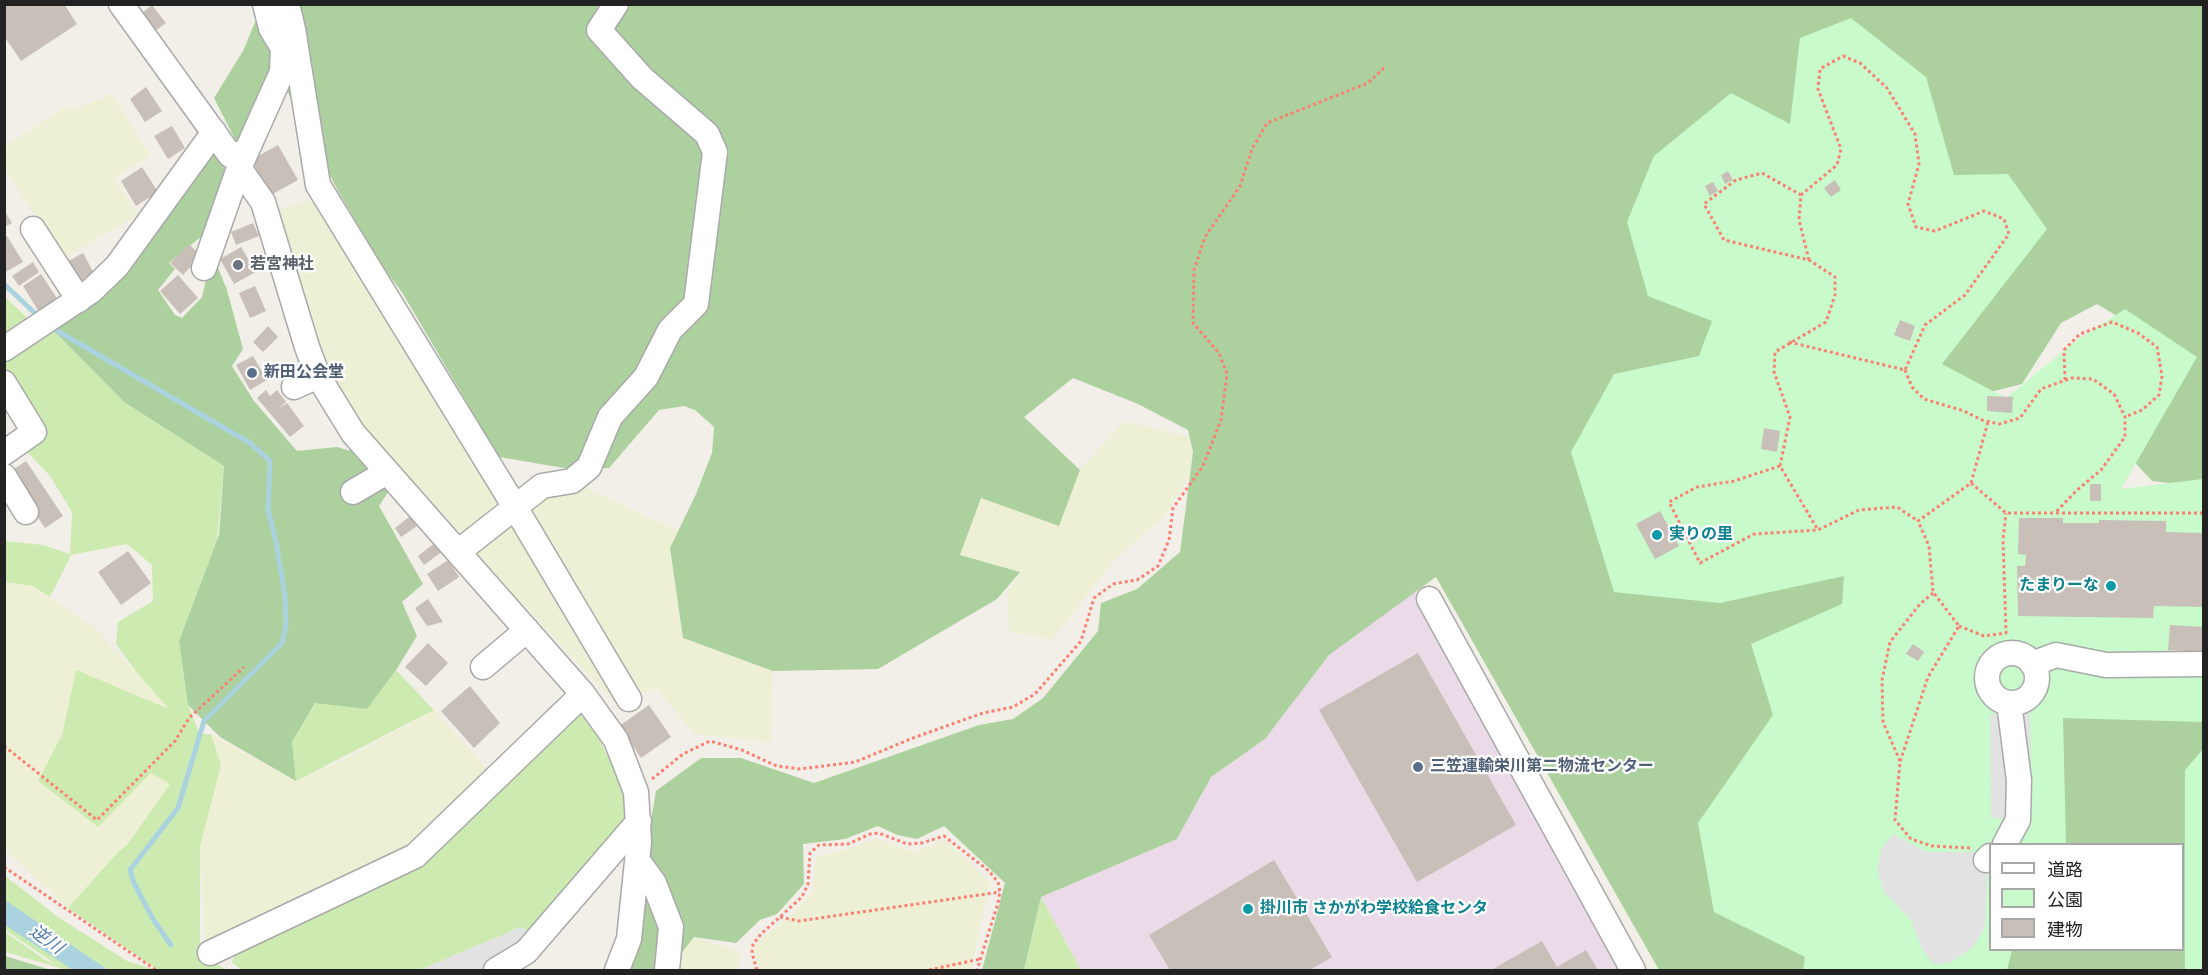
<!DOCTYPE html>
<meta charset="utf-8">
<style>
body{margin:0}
#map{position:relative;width:2208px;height:975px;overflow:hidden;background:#f2efe9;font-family:"Space Grotesk","Noto Sans JP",sans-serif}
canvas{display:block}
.frame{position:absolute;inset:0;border:6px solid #222;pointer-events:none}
.legend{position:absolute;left:1989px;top:843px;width:195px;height:108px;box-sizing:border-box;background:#fff;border:2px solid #a7a7a7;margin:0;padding:8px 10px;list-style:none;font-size:18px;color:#222}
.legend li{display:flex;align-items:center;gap:12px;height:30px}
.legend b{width:30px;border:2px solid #a7a7a7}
</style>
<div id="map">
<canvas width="2208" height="975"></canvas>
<div class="frame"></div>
<ul class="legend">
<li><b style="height:8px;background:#fff"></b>道路</li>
<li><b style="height:16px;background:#c8facc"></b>公園</li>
<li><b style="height:16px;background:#c7bfb8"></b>建物</li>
</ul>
</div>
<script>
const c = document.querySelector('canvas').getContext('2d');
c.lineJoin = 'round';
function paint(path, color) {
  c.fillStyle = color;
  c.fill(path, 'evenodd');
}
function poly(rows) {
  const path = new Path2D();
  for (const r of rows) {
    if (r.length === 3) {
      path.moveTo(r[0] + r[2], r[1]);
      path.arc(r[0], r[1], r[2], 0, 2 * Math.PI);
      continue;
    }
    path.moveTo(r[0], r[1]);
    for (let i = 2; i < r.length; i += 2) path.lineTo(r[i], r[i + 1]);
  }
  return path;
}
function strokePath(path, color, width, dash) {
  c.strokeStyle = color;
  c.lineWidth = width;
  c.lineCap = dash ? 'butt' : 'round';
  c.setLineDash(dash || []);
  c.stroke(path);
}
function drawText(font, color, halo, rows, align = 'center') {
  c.font = font + ' "Space Grotesk","Noto Sans JP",sans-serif';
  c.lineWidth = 4.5;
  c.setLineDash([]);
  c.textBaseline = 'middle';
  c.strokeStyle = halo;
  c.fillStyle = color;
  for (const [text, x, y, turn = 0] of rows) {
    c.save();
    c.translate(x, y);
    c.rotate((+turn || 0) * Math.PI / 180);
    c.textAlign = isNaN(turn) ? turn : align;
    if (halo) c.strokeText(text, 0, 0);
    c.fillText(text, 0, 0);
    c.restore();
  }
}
paint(poly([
 [1415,591,1618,970,1081,970,1041,897,1177,839,1211,777,1265,739,1329,655]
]), '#ebdbe8');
paint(poly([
 [112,93,150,155,114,178,138,215,62,259,5,169,5,146,63,108,78,109],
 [318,197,504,501,462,534,360,423,331,378,293,265,280,209],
 [1124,421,1190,437,1196,464,1164,517,1113,561,1053,639,1009,632,1008,592,1020,572,959,555,981,497,1059,526,1080,470],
 [572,481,678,531,670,548,683,638,773,671,771,742,694,734,656,688,616,704,474,552,536,499],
 [4,582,33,586,96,629,170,710,76,671,62,735,39,781,151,772,171,784,127,845,119,851,68,908,5,849],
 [434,710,493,775,408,851,206,950,200,847,221,765,211,734,296,781,347,758],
 [876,839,913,852,945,840,990,882,971,970,760,970,754,951,756,944,793,913,812,893,816,857,849,849],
 [693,937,740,951,739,970,668,970]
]), '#eef0d5');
paint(poly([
 [5,297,34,324,5,342],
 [52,329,124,402,224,466,217,540,179,641,188,705,200,734,211,734,221,765,200,847,200,950,225,970,158,970,68,908,119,851,127,845,170,784,151,773,98,827,38,781,62,735,76,670,169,709,137,673,116,644,118,622,153,601,152,565,127,544,71,555,50,597,33,586,5,582,5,541,43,545,70,554,72,512,50,476,19,443,34,432,5,382,5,350],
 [396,670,434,710,296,781,292,742,316,702,367,709],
 [579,710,599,739,625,790,625,824,531,933,521,927,420,970,241,970,232,962,237,949,411,869],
 [4,875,58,917,127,961,156,970,67,970,5,952,5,932,44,959,57,965,5,930],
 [1041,897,1081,970,1024,970]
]), '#cdebb0');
paint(poly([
 [260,4,2203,5,2203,487,2152,481,2129,456,2155,339,2097,304,2061,323,2022,384,1983,394,1730,291,1869,529,1837,970,1659,970,1436,577,1329,655,1265,739,1211,777,1177,839,1041,897,1024,970,982,970,1005,883,944,826,917,839,897,835,878,826,845,839,803,844,804,884,777,914,760,920,736,943,694,937,668,970,625,970,656,791,701,758,741,758,814,783,979,725,1013,719,1043,698,1098,631,1101,603,1137,589,1180,552,1193,452,1188,430,1138,404,1073,378,1024,417,1080,470,1059,526,981,498,960,555,1020,572,997,599,878,669,773,671,683,638,670,548,696,494,712,453,714,427,695,410,684,406,659,410,609,468,570,469,499,457,403,294,379,261,337,189,275,67,242,153,214,98,243,51,261,8],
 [209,148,231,177,214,226,169,263,175,269,158,290,175,315,182,318,202,297,212,253,227,290,243,349,232,366,254,401,297,451,337,447,361,454,390,489,379,506,423,584,402,602,417,636,396,670,367,709,315,703,292,742,296,781,220,737,188,705,179,641,219,535,224,466,124,402,52,329],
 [2203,684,2203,970,1953,970,1990,950,2182,950,2182,844,2022,844,2033,711],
 [4,956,5,956,51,970,5,970]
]), '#add19e');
paint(poly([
 [1851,18,1926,77,1954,175,2008,174,2047,229,1942,364,2006,398,2078,339,2125,309,2197,357,2121,489,2203,479,2203,722,2063,718,2066,844,1990,844,1990,950,2012,950,2007,970,1803,970,1805,957,1714,912,1698,823,1773,715,1751,644,1842,604,1844,576,1720,603,1614,592,1571,452,1614,374,1699,356,1712,321,1648,296,1627,222,1654,156,1731,93,1790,124,1800,38],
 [2203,749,2203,970,2185,970,2185,770]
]), '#c8facc');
paint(poly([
 [2030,713,2031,776,2014,819,1991,818,1990,714],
 [1893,834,1926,852,1988,852,1985,928,1973,947,1951,962,1934,965,1923,951,1911,920,1884,892,1877,871,1881,849],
 [521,927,534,937,496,970,420,970]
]), '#e2e2e2');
paint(poly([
 [4,900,5,900,108,970,73,970,5,925]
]), '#aad3df');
strokePath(poly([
 [4,284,40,318],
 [49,326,250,443,270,461,268,509,276,542,285,596,286,625,282,643,204,721,178,808,130,870,134,883,153,919,171,945]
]), '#aad3df', 5);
paint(poly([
 [4,4,64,4,77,24,21,61,4,36],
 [152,5,166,23,155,31,142,13],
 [146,87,162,111,145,122,130,99],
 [172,126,185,148,168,159,154,136],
 [278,145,298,180,271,195,251,160],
 [142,167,158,192,136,206,121,181],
 [1728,171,1733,180,1725,184,1721,175],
 [1835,180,1841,190,1831,197,1824,188],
 [1713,182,1718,191,1710,196,1705,186],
 [4,210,12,223,4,227],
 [253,223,259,236,236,245,231,232],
 [7,236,23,262,4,273,4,238],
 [189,244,201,256,183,275,170,263],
 [241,247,256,272,234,284,220,259],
 [83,253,95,275,76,286,63,264],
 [33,262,39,272,19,286,12,276],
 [41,274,58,300,39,312,23,286],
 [178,275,198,298,180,314,160,291],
 [255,286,266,311,250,318,239,293],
 [1900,320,1915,326,1910,341,1894,335],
 [268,326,278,337,263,352,253,342],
 [253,356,267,380,250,390,236,365],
 [266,390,270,396,277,390,286,402,278,409,287,403,304,426,290,437,257,398],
 [1987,396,2013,397,2012,413,1987,411],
 [1764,428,1780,431,1777,452,1761,449],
 [26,461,63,516,45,528,8,473],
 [2090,484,2101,484,2101,501,2090,501],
 [1660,511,1679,546,1655,559,1636,524],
 [413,514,420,524,401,537,395,528],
 [2019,518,2063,518,2063,523,2099,523,2099,520,2166,521,2166,532,2204,533,2204,607,2154,606,2153,618,2018,616,2017,566,2025,566,2026,555,2018,554],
 [436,542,443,551,424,565,418,556],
 [128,551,151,583,121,605,98,572],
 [448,560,459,577,438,591,427,574],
 [428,599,443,622,427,626,415,608],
 [2170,625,2204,627,2204,652,2168,650],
 [428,643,448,663,426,686,405,667],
 [1913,644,1924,652,1918,661,1906,654],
 [1418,653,1516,825,1417,882,1319,710],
 [470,686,500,723,474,748,441,711],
 [649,705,671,737,641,758,619,726],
 [1274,860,1332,957,1310,970,1170,970,1149,935],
 [1542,941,1557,967,1586,950,1598,970,1491,970]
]), '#c7bfb8');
const minor = poly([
 [121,4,230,155,242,153,239,168,263,202,307,347,318,376,353,433,583,694,616,740,636,792,639,842,629,939,617,970],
 [287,4,293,29,318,185,515,507,629,699],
 [33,229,79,300],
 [204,268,239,168,282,72,283,48,271,28,265,4],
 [4,349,91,291,117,266,214,132],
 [4,383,34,432,4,453],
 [294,387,318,376],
 [4,476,26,512],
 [353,492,387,472],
 [458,552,542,486,572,481,589,467,610,417,646,377,670,330,696,304,715,152,707,134,642,78,599,30,616,4],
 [1429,599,1633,970],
 [2012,678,25],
 [2032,664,2056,655,2106,665,2204,664],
 [483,667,527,630],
 [2005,844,2018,820,2019,780,2009,703],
 [1986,860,1990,856],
 [638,861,654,883,671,927,667,970],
 [210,953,415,856,583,694],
 [496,970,526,952,639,821]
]);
strokePath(minor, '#a9a9a9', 27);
strokePath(poly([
 [1809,260,1799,220,1801,195,1762,173,1736,180,1704,204,1724,240,1809,260,1835,277,1835,295,1826,322,1775,352,1774,372,1790,417,1780,466,1818,530,1859,510,1897,507,1918,521],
 [1789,342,1905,370,1925,325,1965,295,2009,234,2004,219,1984,211,1935,231,1916,227,1908,204,1919,164,1915,134,1887,88,1860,63,1843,56,1820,69,1818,89,1841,149,1837,165,1801,195],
 [1905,370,1912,387,1924,399,1964,411,1982,420,1999,424,2020,418,2041,389,2072,378,2093,379,2114,394,2125,417,2125,437,2101,470,2076,491,2055,513],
 [2065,380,2064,350,2080,334,2112,322,2138,333,2157,347,2162,376,2159,395,2142,410,2125,417],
 [1780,466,1734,481,1697,487,1669,502,1700,563,1754,534,1818,530],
 [1971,483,1988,422],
 [1959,626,1984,636,2006,633,2003,540,2006,513],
 [4,746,97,820,175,741,189,718,244,667],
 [1900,761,1883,722,1882,680,1890,642,1920,604,1933,593],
 [652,779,683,754,710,741,742,750,777,766,800,769,855,762,913,738,983,713,1013,707,1035,694,1081,641,1094,598,1113,584,1137,580,1158,566,1169,540,1173,508,1203,466,1221,420,1227,374,1219,353,1193,323,1194,270,1205,237,1240,186,1252,149,1267,123,1368,83,1386,66],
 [1970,848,1932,846,1911,839,1895,820,1900,762,1928,677,1959,626,1933,592,1929,546,1918,521,1971,483,2006,513,2204,513],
 [4,867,156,970],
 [780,917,799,921,1000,892],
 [757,970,752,953,753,944,762,933,802,897,808,884,810,853,819,845,848,844,870,834,879,833,907,844,922,843,944,836,989,871,998,882,1000,892,998,903,977,970],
 [929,970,980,959]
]), '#fa8072', 3, [3, 3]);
strokePath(minor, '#fff', 24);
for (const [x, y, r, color] of [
 [238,265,6,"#6b7280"],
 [252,373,6,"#5c6f8a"],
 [1657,535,6,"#0f9aa8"],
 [2111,586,6,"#0f9aa8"],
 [1418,767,6,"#5c6f8a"],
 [1248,909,6,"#0f9aa8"]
]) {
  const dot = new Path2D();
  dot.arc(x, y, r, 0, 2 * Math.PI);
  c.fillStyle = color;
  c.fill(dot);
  strokePath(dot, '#fff', 2);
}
drawText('bold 16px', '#5b616d', '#fff', [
 ["若宮神社",250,265]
], 'left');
drawText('bold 16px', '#4e5e75', '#fff', [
 ["新田公会堂",264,373],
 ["三笠運輸栄川第二物流センター",1430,767]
], 'left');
drawText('bold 16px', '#0d838f', '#fff', [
 ["実りの里",1669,535],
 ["たまりーな",2099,586,"right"],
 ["掛川市 さかがわ学校給食センタ",1260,909]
], 'left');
drawText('italic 18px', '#4a7aab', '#fff', [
 ["逆川",46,940,36]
]);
</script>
